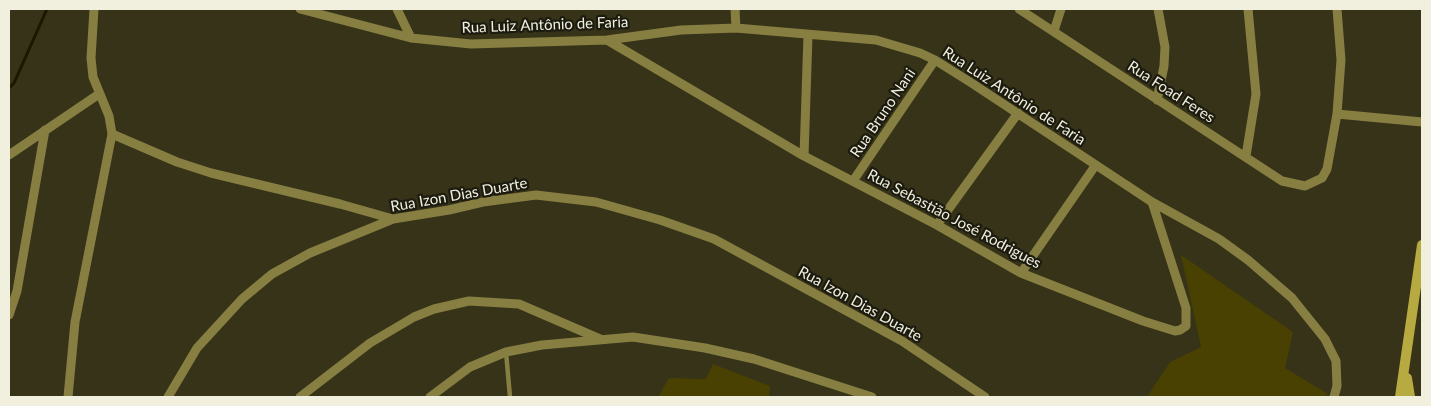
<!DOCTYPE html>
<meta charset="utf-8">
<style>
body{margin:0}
#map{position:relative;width:1431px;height:406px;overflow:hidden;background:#373318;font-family:Lato,sans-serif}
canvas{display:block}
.frame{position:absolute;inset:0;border:10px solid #f1efde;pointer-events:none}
</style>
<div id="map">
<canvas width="1431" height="406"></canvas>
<div class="frame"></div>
</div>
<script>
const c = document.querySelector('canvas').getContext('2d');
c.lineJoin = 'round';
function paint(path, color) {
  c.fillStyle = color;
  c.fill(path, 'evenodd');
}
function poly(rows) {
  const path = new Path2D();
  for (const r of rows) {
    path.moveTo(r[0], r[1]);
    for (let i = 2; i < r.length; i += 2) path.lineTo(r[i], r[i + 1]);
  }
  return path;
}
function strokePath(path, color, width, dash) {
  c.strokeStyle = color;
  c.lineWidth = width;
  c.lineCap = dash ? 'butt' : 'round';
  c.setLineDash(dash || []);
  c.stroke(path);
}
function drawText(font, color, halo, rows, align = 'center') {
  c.font = font + ' Lato,sans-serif';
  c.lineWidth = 4.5;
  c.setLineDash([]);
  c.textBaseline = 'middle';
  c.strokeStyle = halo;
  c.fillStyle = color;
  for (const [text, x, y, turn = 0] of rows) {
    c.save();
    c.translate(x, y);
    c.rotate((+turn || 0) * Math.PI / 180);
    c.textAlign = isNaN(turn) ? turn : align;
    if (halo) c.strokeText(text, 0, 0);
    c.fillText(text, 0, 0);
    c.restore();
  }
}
paint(poly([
 [1181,255,1293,332,1285,368,1328,394,1325,397,1147,397,1170,362,1201,347],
 [713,364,770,386,769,397,658,397,669,378,706,379]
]), '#484102');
strokePath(poly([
 [9,88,14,83,47,9]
]), '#1c1700', 3);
strokePath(poly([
 [506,352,510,397]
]), '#877f42', 4.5);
strokePath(poly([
 [300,9,411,38,471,44,607,40,681,30,736,28,876,40,920,53,935,60,970,82,1152,202,1219,239,1248,260,1292,298,1325,339,1336,361,1337,386,1334,397],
 [397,9,411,38],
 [735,9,736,28],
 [1019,9,1282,181,1305,186,1322,178,1327,169,1337,114,1341,60,1337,9],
 [1054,31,1061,9],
 [607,40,804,156,937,225,1021,273,1143,321,1175,331,1180,330,1186,326,1186,308,1152,202],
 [1157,100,1164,66,1165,47,1158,9],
 [1337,114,1422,122],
 [112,134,177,162,211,173,340,204,393,219],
 [9,155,99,94],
 [804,156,808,35],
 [1246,156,1256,94,1248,9],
 [853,181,935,60],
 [937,225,1018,113],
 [1021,273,1095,166],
 [9,315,17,291,45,130],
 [68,397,75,322,112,134,109,116,93,77,91,58,94,9],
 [168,397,197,348,242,299,272,274,310,253,393,219,449,210,483,202,536,195,596,202,660,220,714,239,902,341,985,397],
 [300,397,370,343,414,317,434,309,469,301,519,304,600,339],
 [430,397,470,367,506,352,542,345,633,337,705,348,754,359,872,397]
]), '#877f42', 9);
strokePath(poly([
 [1407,378,1410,397],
 [1400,397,1422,245]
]), '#b7aa41', 10);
drawText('15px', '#f1efde', '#1c1b0f', [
 ["Rua Luiz Antônio de Faria",545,25,-2],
 ["Rua Foad Feres",1171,92,33],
 ["Rua Luiz Antônio de Faria",1014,96,33],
 ["Rua Bruno Nani",883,113,-56],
 ["Rua Izon Dias Duarte",459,195,-10],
 ["Rua Sebastião José Rodrigues",954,219,28],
 ["Rua Izon Dias Duarte",860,304,29]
]);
</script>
